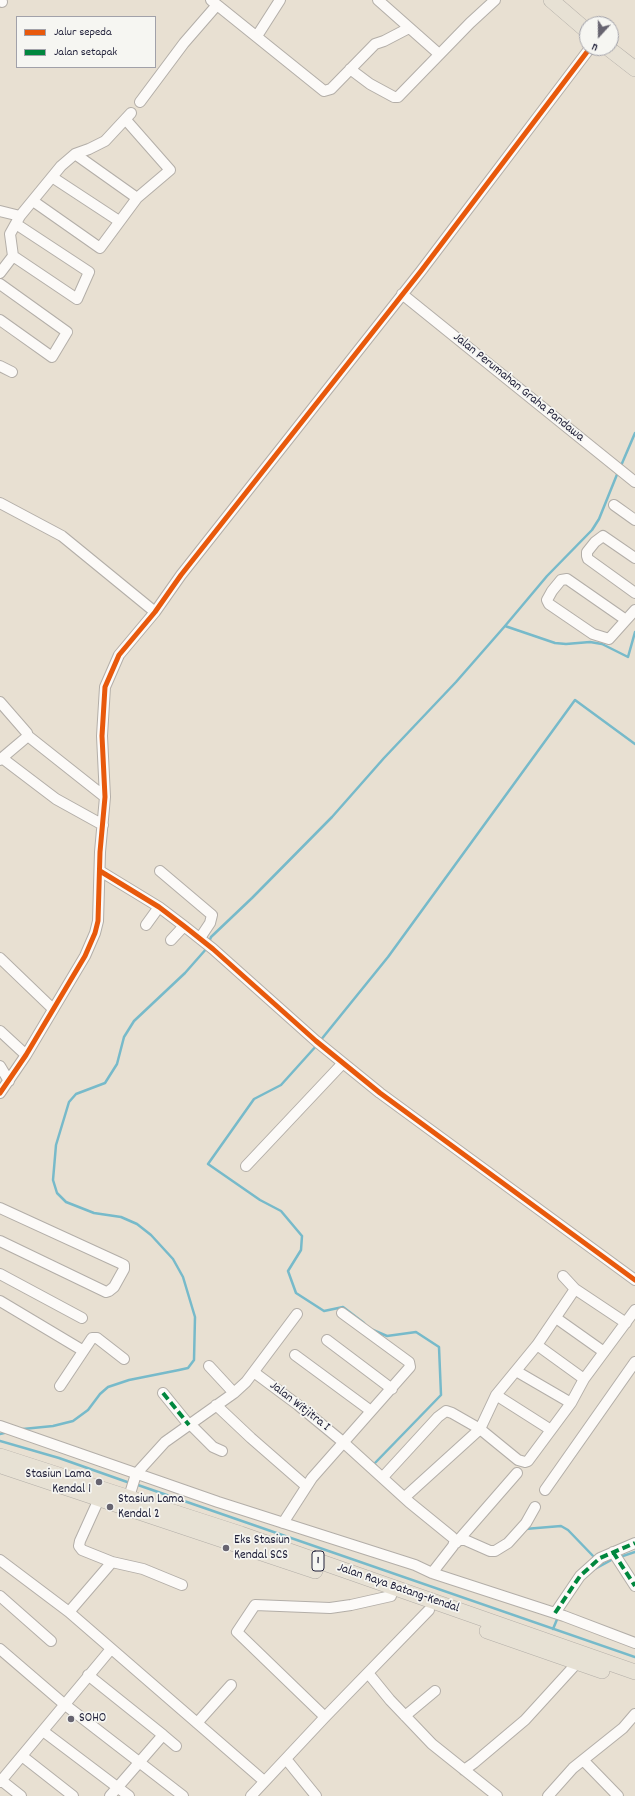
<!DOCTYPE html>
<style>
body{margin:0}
#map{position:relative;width:635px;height:1796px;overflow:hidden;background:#e8e0d2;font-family:Dekko,sans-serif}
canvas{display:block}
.legend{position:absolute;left:16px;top:16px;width:140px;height:52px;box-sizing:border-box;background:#f6f6f2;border:1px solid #a1a1a9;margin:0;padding:5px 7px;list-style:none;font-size:12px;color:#22223b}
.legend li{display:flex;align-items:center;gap:8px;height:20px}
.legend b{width:20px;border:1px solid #a1a1a9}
.north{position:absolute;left:579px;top:16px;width:40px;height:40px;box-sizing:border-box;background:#f6f6f2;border:1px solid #a1a1a9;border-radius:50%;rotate:201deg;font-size:11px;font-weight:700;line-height:16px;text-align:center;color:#22223b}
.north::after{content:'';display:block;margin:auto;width:14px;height:18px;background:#676470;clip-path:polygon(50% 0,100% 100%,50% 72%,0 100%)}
</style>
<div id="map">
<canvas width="635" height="1796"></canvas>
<ul class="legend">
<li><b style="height:5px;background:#e8590c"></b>Jalur sepeda</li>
<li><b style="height:5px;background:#00873e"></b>Jalan setapak</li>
</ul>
<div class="north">U</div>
</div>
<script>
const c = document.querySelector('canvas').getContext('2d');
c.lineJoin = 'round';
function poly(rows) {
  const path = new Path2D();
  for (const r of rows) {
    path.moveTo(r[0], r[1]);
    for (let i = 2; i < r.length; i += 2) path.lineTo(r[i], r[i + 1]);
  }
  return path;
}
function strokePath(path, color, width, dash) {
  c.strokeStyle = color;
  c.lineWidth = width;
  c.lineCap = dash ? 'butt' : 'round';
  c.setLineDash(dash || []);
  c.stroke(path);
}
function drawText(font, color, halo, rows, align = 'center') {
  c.font = font + ' Dekko,sans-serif';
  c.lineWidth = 3.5;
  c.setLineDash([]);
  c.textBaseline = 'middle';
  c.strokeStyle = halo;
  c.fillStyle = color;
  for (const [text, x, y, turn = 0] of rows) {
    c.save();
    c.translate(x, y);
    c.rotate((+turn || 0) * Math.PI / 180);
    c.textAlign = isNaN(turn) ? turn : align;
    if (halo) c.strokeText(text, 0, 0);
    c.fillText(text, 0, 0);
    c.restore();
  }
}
strokePath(poly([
 [620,468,635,433],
 [505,626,555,643,566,644,590,642,602,644,628,657,635,632],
 [209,942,211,937,252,898,332,817,384,758,456,682,505,626,547,576,592,530,599,519,618,472],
 [320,1041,388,957,575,700,635,744],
 [317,1045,281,1085,254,1099,208,1164,260,1200,281,1211,302,1236,301,1250,288,1271,296,1293,324,1311,343,1307,364,1323],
 [373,1330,387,1336,416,1332,439,1347,441,1395,374,1464,376,1466],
 [23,1429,53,1426,73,1421,88,1410,100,1394,108,1387,129,1380,179,1370,188,1368,194,1360,195,1317,183,1277,173,1259,151,1235,137,1224,121,1217,94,1213,66,1202,57,1193,53,1180,56,1145,69,1102,76,1094,105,1083,117,1064,124,1037,134,1021,185,973,207,948],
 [0,1434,8,1432],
 [0,1441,59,1458,130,1483],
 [135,1484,635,1657],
 [525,1529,561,1526,568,1530,595,1558],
 [620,1557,635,1552],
 [593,1570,615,1558],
 [553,1629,558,1617]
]), '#77baca', 2.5);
const minor = poly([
 [0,0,2,2],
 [211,0,324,91,331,89,375,44,384,41,409,28],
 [378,0,439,54],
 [257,36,280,0],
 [350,69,370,84,394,97,398,97,470,23,495,0],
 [140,102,184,43,217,5],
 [75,154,137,198],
 [52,177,119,221],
 [33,201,100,248,137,198,170,170,126,120],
 [0,211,20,216],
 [13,256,77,299,89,272,16,224],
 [0,273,13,256,10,234,20,216,52,177,61,166,75,154,89,149,105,141,131,113],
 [0,284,67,332,52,357,0,320],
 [402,294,635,482],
 [0,366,12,372],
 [0,503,62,536,155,612],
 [614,505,635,520],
 [635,558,603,536,595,542,587,552,587,556,588,559,635,593],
 [626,620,567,579,561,580,552,591,547,600,549,604,593,634,609,639,626,620,635,610],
 [0,702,27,733,28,736,105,797],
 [2,758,28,736],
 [0,760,2,758,56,799,103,825],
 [100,871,159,907,184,926,213,949,316,1041,380,1093,635,1280],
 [160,871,212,915,210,923,200,938],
 [146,925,159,907],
 [171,940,184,926],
 [0,958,53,1009],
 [0,1031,26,1055],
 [0,1066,9,1081],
 [0,1093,26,1055,85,956,95,933,98,921,100,852,105,797,102,736,105,687,119,655,155,612,181,575,421,271,590,48],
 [246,1166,343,1063],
 [0,1208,120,1263,124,1265,124,1269,114,1287,109,1291,106,1292,0,1241],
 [0,1274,82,1318],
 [563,1276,575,1289,626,1323],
 [0,1301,82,1350],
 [556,1318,604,1352],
 [327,1340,392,1389],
 [537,1345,584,1379],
 [295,1355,371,1411],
 [209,1366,234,1393],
 [516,1371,571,1403],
 [255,1373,298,1405,343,1442,409,1502,452,1537,455,1540,453,1546,432,1573],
 [60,1386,92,1338,97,1338,124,1359],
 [163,1393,189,1425],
 [496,1395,551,1430],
 [216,1405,251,1438,306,1486],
 [190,1424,213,1447,222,1451],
 [0,1426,218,1502,415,1565,432,1573,564,1616,635,1643],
 [383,1477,438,1417,446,1411,452,1413,480,1429,518,1460,525,1462,528,1461,571,1403,584,1379,635,1310],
 [545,1490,635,1362],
 [129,1497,136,1474,165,1442,234,1393,246,1382,297,1314],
 [405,1497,480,1429,496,1395,537,1345,575,1289],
 [99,1499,80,1541,79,1546,82,1550,112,1562,143,1569,182,1585],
 [283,1523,312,1478,410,1367,409,1362,342,1313],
 [458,1540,465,1540,490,1551,495,1551,508,1543,526,1523,535,1507],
 [456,1543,517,1473],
 [613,1552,635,1586],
 [0,1560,69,1612,264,1781],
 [0,1596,51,1641],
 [69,1612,112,1562],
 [555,1613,580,1576,600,1558,635,1543],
 [0,1649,64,1704,183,1796],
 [368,1673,390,1700,432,1744,497,1796],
 [88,1675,163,1735,110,1796],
 [405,1716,435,1691],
 [325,1717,237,1632,255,1605,330,1608,351,1605,391,1596],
 [197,1723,231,1685],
 [43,1731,129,1796],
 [163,1735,176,1746],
 [22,1756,73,1796],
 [286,1759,316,1796],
 [583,1760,618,1796],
 [464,1770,474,1763,525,1720,577,1663],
 [2,1781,21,1796],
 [0,1782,111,1649],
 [251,1796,325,1717,429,1610],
 [548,1796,573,1768,623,1728,635,1714]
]);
const highway = poly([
 [551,0,587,31],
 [608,48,635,69],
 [0,1456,241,1534,635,1672],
 [4,1467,315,1571],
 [487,1631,602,1671]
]);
strokePath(minor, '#b3aea8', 12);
strokePath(highway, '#b3aea8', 16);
strokePath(minor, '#fcfaf8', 10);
strokePath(highway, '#e7e1d4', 15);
strokePath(poly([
 [163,1393,189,1425],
 [613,1552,635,1586],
 [555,1613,580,1576,600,1558,635,1543]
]), '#00873e', 4, [8, 4]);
strokePath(poly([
 [100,871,159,907,184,926,213,949,316,1041,380,1093,635,1280],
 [0,1093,26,1055,85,956,95,933,98,921,100,852,105,797,102,736,105,687,119,655,155,612,181,575,421,271,590,48]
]), '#e8590c', 5);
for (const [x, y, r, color] of [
 [99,1482,4,"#676470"],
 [110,1507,4,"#676470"],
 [226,1548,4,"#676470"],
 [71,1719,4,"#676470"]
]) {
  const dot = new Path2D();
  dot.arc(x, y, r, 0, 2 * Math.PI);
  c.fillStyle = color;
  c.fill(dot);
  strokePath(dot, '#f6f6f2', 1.5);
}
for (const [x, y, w] of [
 [318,1561,12]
]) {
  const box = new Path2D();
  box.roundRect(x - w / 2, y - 10, w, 20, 3);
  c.fillStyle = '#f6f6f2';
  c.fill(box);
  strokePath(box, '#22223b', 1);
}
drawText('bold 12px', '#22223b', null, [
 ["1",318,1561]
]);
drawText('13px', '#22223b', '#f6f6f2', [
 ["Jalan Perumahan Graha Pandawa",518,388,39],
 ["Jalan Witjitra I",299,1407,38],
 ["Jalan Raya Batang-Kendal",398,1589,19]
]);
drawText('13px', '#22223b', '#f6f6f2', [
 ["Stasiun Lama",91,1475,"right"],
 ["Kendal 1",91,1490,"right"],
 ["Stasiun Lama",118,1500],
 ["Kendal 2",118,1515],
 ["Eks Stasiun",234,1541],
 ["Kendal SCS",234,1556],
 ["SOHO",79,1719]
], 'left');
</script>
